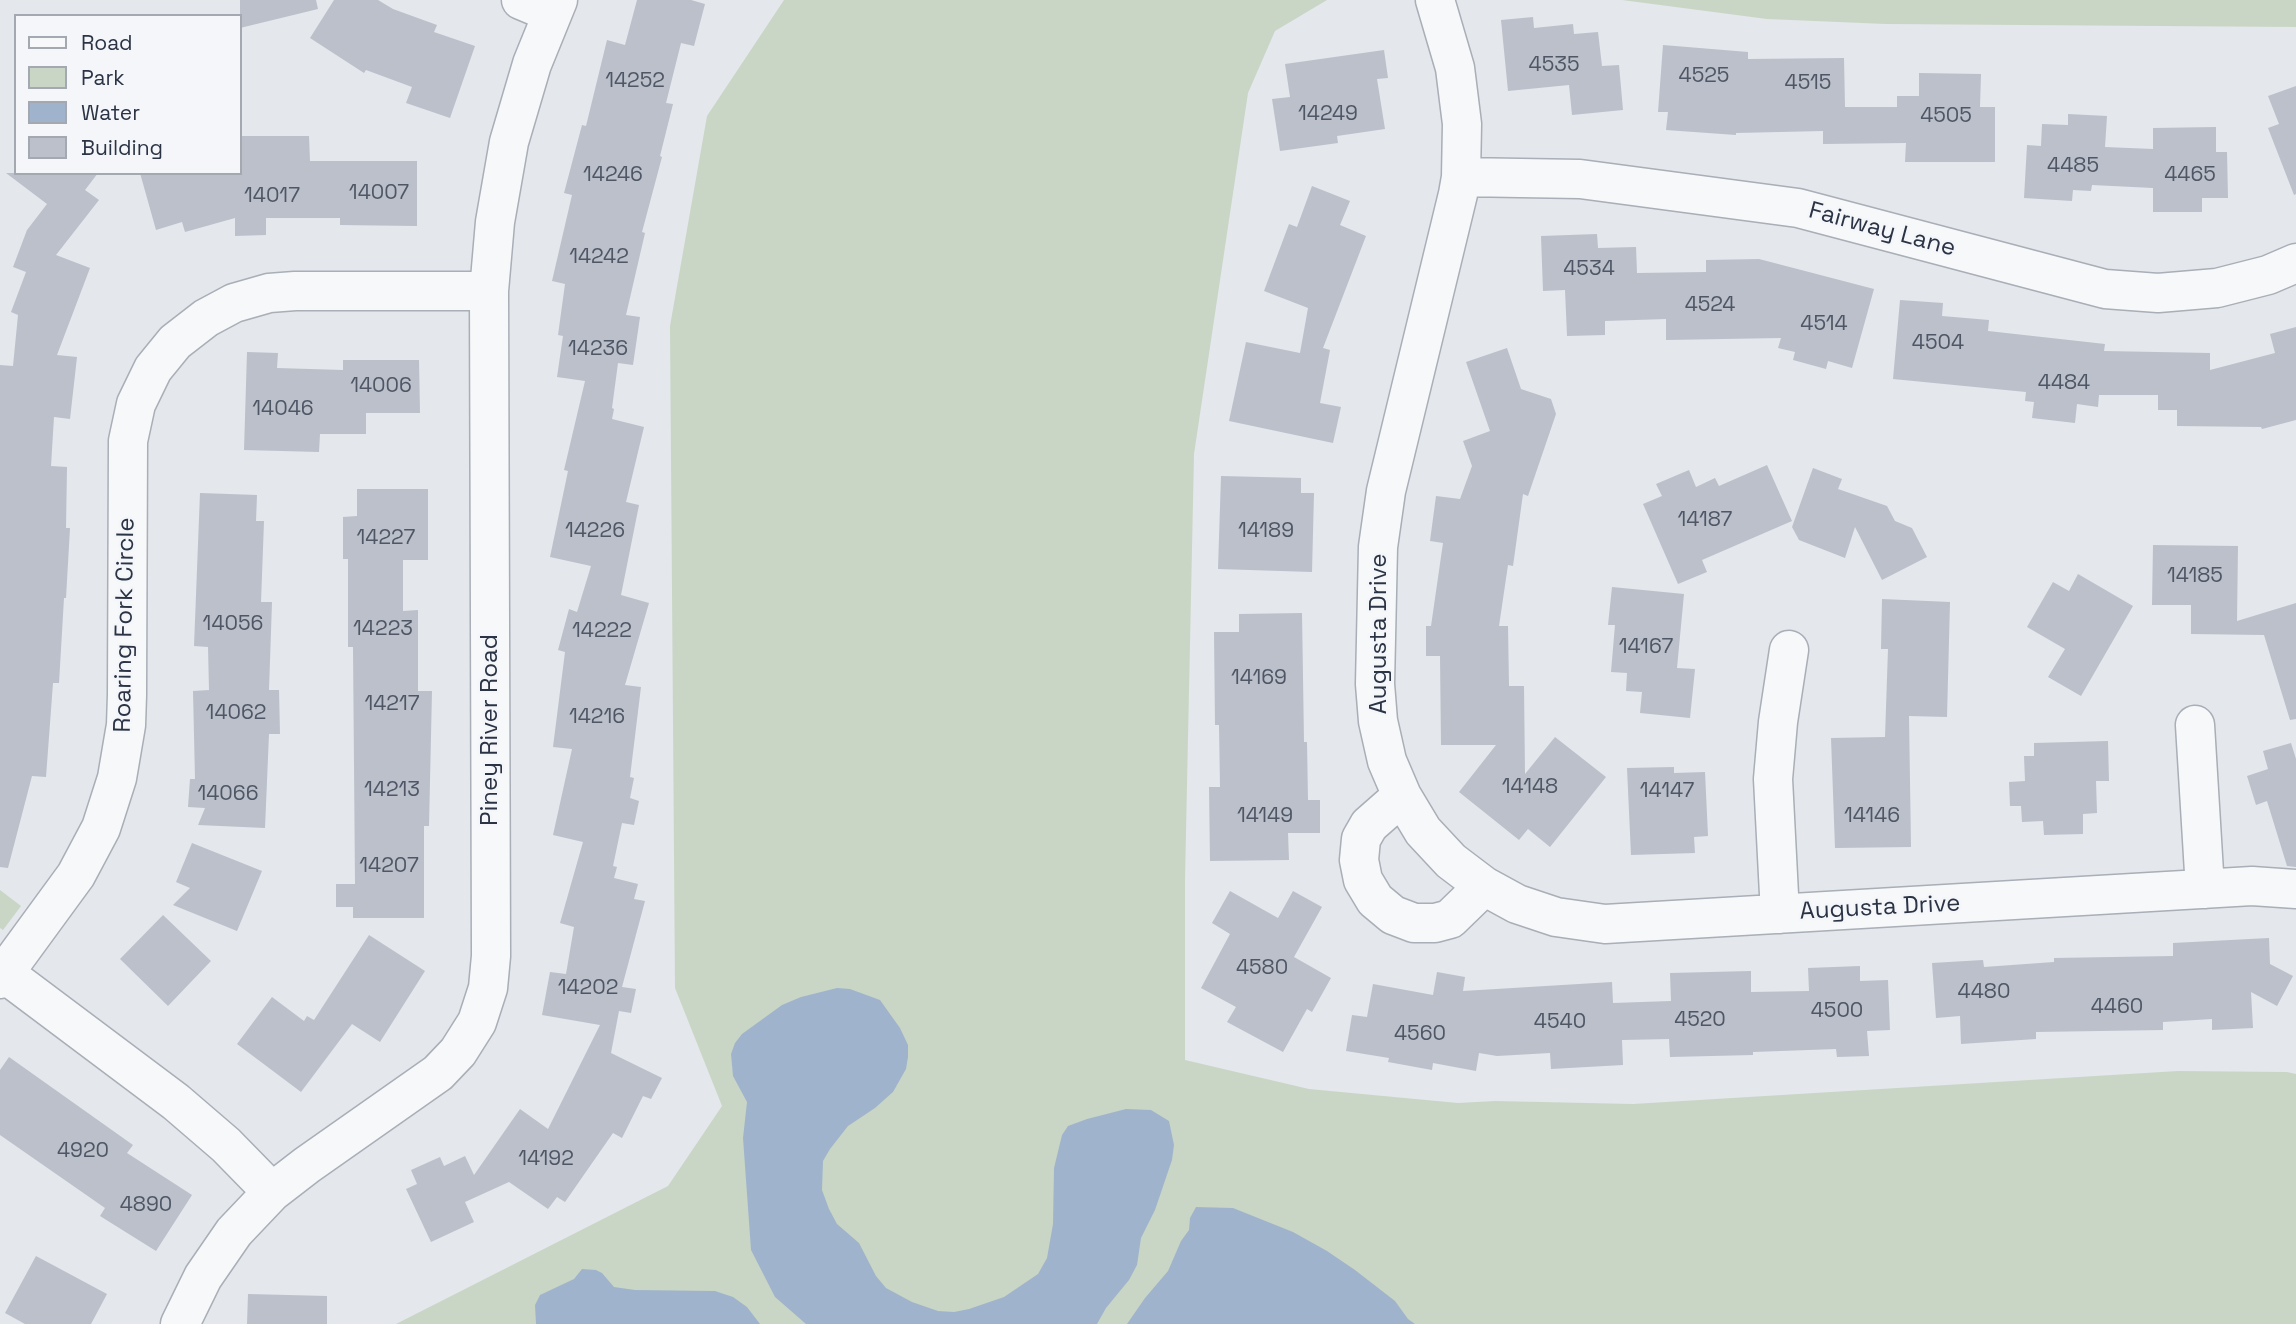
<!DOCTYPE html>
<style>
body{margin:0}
#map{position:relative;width:2296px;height:1324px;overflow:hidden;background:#e4e7ec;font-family:"Space Grotesk",sans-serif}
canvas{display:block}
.legend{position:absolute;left:14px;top:14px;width:228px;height:161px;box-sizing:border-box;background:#f4f6f9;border:2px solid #a4a8b1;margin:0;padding:9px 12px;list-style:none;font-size:21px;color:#2b3445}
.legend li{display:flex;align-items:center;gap:14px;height:35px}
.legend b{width:35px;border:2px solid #a4a8b1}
</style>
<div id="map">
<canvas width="2296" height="1324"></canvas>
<ul class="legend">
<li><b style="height:9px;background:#f7f8fa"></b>Road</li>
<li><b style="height:19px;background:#c9d6c5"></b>Park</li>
<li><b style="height:19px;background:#9fb4cc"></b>Water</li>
<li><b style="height:19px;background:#bbc0ca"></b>Building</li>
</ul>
</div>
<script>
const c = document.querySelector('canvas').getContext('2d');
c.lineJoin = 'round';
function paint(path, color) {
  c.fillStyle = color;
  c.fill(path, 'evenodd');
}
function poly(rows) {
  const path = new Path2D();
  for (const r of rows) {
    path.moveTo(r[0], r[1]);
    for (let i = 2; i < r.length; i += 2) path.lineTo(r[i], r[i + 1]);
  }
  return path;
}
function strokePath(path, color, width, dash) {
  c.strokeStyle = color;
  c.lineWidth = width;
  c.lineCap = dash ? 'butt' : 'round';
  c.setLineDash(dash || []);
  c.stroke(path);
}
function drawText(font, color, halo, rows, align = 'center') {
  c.font = font + ' "Space Grotesk",sans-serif';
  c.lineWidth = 5;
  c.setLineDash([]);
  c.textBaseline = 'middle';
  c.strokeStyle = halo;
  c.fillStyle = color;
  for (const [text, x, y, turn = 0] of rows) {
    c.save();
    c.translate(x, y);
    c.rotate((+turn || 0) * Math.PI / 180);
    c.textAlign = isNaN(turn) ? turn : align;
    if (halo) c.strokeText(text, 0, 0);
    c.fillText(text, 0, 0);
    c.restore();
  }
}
paint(poly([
 [784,0,1327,0,1275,31,1248,93,1194,454,1185,879,1185,1060,1309,1089,1458,1103,1495,1101,1633,1104,2178,1071,2287,1072,2296,1074,2296,1324,396,1324,668,1186,722,1106,675,988,670,326,707,116],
 [1622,0,2296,0,2296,27,1886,24,1767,19],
 [0,890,21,906,3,930,0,928]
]), '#c9d6c5');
paint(poly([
 [837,988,850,989,880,1000,900,1028,908,1045,908,1057,906,1069,893,1092,875,1108,848,1126,830,1149,823,1161,822,1190,829,1209,837,1224,859,1243,876,1276,886,1288,912,1302,938,1311,954,1312,969,1309,1004,1297,1038,1274,1047,1258,1053,1224,1054,1168,1062,1135,1068,1126,1087,1119,1126,1109,1151,1110,1169,1121,1174,1145,1172,1160,1155,1210,1141,1238,1137,1265,1129,1280,1106,1308,1097,1324,806,1324,775,1297,751,1250,743,1138,747,1102,733,1076,731,1054,735,1043,742,1034,782,1005,801,997],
 [1196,1207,1233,1208,1293,1232,1327,1251,1355,1270,1395,1301,1408,1319,1415,1324,1127,1324,1145,1298,1168,1271,1181,1241,1189,1230,1190,1218],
 [582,1269,596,1270,602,1273,614,1287,635,1290,715,1291,733,1297,747,1307,760,1324,536,1324,535,1305,540,1295,574,1279]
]), '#9fb4cc');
paint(poly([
 [240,0,316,0,318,9,240,28],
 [334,0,378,0,393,9,437,25,434,32,475,46,450,118,406,103,412,87,366,70,364,73,310,38],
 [637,0,691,0,705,4,694,46,681,43,666,103,673,104,660,156,662,157,642,232,645,233,626,315,640,317,633,365,618,363,612,408,614,409,612,419,644,427,626,502,639,505,621,595,649,603,625,685,641,687,630,777,634,778,630,798,639,801,634,825,622,823,613,866,617,867,614,878,638,884,634,899,645,901,622,987,636,989,631,1013,619,1011,611,1053,662,1078,651,1099,643,1096,622,1138,613,1133,565,1202,557,1197,548,1209,509,1182,465,1202,474,1222,431,1242,406,1189,417,1184,411,1170,440,1157,444,1166,465,1156,474,1175,520,1109,548,1129,600,1025,542,1015,550,972,566,974,574,927,560,923,583,842,553,835,572,749,553,747,565,652,558,650,569,609,577,612,591,566,550,557,568,471,564,470,585,381,557,377,563,336,558,335,565,284,552,281,572,195,564,193,582,125,586,126,607,40,625,45],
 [1533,17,1534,28,1573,24,1574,34,1598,32,1602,66,1619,65,1623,110,1572,115,1569,85,1508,91,1501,20],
 [1663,45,1748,52,1748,59,1844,58,1845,107,1897,107,1897,96,1919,96,1919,73,1981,74,1980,107,1995,107,1995,162,1905,162,1906,143,1823,144,1823,131,1736,133,1736,135,1666,130,1668,112,1658,112],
 [1384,50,1388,78,1377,79,1385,129,1337,136,1338,143,1280,151,1272,99,1290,97,1285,64],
 [2296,86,2296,194,2294,195,2268,128,2279,124,2268,96],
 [2068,114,2107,116,2105,147,2153,149,2153,128,2216,127,2216,152,2227,152,2228,198,2202,198,2202,212,2153,212,2153,188,2092,185,2091,191,2073,190,2072,201,2024,198,2027,145,2041,146,2042,124,2068,125],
 [240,136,309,136,310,161,417,161,417,226,340,225,340,218,266,218,266,235,235,236,235,218,185,232,182,222,156,230,140,173,240,173],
 [6,173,98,173,85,190,99,200,56,255,90,268,57,355,77,357,70,419,54,417,51,466,67,467,66,528,70,528,66,598,64,598,59,683,53,683,46,777,32,776,8,868,0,867,0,365,13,366,18,315,11,312,26,272,13,267,27,230,47,204],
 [1312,186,1350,201,1340,225,1366,236,1323,348,1330,350,1320,403,1341,407,1333,443,1229,421,1246,342,1300,353,1308,308,1264,291,1289,224,1297,227],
 [1597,234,1598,248,1636,247,1637,273,1706,272,1706,260,1759,259,1874,289,1852,368,1828,361,1826,369,1793,360,1795,352,1778,348,1781,338,1666,340,1666,319,1605,321,1605,335,1567,336,1565,290,1543,291,1541,236],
 [1900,300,1943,303,1942,316,1989,320,1988,331,2105,344,2104,351,2210,353,2210,370,2275,353,2270,334,2296,327,2296,420,2262,429,2261,427,2177,426,2177,410,2158,410,2158,395,2099,395,2098,407,2077,404,2075,423,2032,418,2034,402,2025,401,2026,392,1893,379],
 [1507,348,1521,389,1551,399,1556,414,1528,496,1523,494,1513,566,1508,565,1499,626,1508,626,1509,686,1524,686,1525,774,1555,737,1606,777,1550,847,1528,829,1519,840,1459,792,1496,745,1441,745,1440,656,1426,656,1426,626,1431,626,1443,543,1430,541,1436,496,1460,499,1472,466,1463,441,1490,431,1466,362],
 [247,352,278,353,277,368,343,370,343,360,419,360,420,413,366,413,366,434,320,434,319,452,244,450],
 [1767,465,1792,521,1702,560,1707,572,1678,584,1643,504,1662,496,1656,484,1689,470,1696,487,1715,478,1719,486],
 [1813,468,1842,479,1838,489,1887,506,1895,521,1912,528,1927,557,1882,580,1855,527,1845,558,1799,540,1792,527],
 [1221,476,1301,478,1301,493,1314,493,1312,572,1218,569],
 [357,489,428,489,428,560,403,560,403,611,418,610,418,691,432,691,429,826,424,826,424,918,353,918,353,907,336,907,336,884,355,884,353,647,348,647,348,559,343,559,343,517,357,516],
 [200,493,257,495,256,521,264,521,261,602,272,602,269,690,279,690,280,734,269,734,265,828,198,825,205,808,188,807,190,779,195,779,193,691,209,690,208,647,194,646],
 [2153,545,2238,546,2237,621,2296,603,2296,719,2290,720,2264,635,2191,634,2191,605,2152,605],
 [2078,574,2133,606,2081,696,2048,677,2065,649,2027,627,2053,582,2069,591],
 [1612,587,1684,594,1677,668,1695,669,1690,718,1640,713,1642,692,1626,691,1627,673,1611,672,1615,625,1608,625],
 [1882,599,1950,602,1947,717,1909,716,1911,847,1835,848,1831,738,1885,737,1888,649,1881,649],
 [1302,613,1304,742,1307,742,1308,800,1320,800,1320,833,1288,833,1289,860,1210,861,1209,787,1220,787,1219,725,1215,725,1214,632,1239,632,1239,614],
 [2108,741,2109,781,2096,781,2097,813,2083,814,2083,834,2044,835,2043,821,2022,822,2021,806,2010,806,2009,782,2025,781,2024,756,2034,756,2034,743],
 [2291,743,2296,759,2296,867,2287,866,2267,801,2256,805,2247,776,2268,769,2263,751],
 [1674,767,1674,773,1705,772,1708,836,1694,837,1695,853,1631,855,1627,768],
 [192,843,262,871,237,931,173,905,190,888,176,882],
 [1230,891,1278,918,1293,891,1322,907,1294,957,1331,978,1312,1012,1307,1009,1283,1052,1227,1022,1236,1007,1201,988,1230,934,1212,923],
 [163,915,211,961,168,1006,120,959],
 [369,935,425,971,380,1042,352,1024,301,1092,237,1044,272,997,304,1021,307,1016,314,1020],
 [2269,938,2270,964,2293,976,2277,1006,2251,992,2253,1028,2212,1030,2212,1019,2163,1022,2163,1030,2036,1032,2036,1039,1961,1044,1960,1016,1936,1018,1932,963,1983,960,1984,967,2054,962,2054,958,2173,956,2173,943],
 [1860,966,1860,981,1888,980,1890,1030,1867,1031,1869,1056,1837,1057,1836,1049,1753,1052,1753,1055,1670,1057,1669,1039,1622,1040,1623,1065,1551,1069,1550,1053,1497,1056,1479,1053,1476,1071,1433,1063,1432,1070,1388,1062,1389,1058,1346,1051,1352,1015,1367,1017,1373,984,1433,995,1437,972,1465,977,1463,991,1612,982,1613,1003,1671,1001,1670,973,1751,971,1751,992,1809,991,1808,968],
 [9,1057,133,1145,127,1153,192,1195,156,1251,100,1216,105,1208,0,1135,0,1070],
 [36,1256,107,1294,91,1324,25,1324,5,1313],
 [248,1294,327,1296,327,1324,247,1324]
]), '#bbc0ca');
const minor = poly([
 [521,0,552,13],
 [1435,0,1455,68,1462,124,1461,177,1458,194,1386,491,1378,547,1375,684,1378,721,1387,761,1402,796,1423,831,1451,861,1484,886,1517,904,1556,917,1605,924,2252,886,2296,889],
 [1461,177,1580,179,1798,208,2105,289,2158,293,2217,288,2268,275,2296,263],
 [2195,725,2205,889],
 [1402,796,1369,825,1361,839,1359,860,1363,880,1375,900,1393,915,1414,923,1435,923,1450,919,1484,886],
 [1780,914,1773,779,1778,722,1789,650],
 [0,970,176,1102,226,1145,272,1192],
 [0,979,76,875,101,828,117,778,126,725,127,695,128,441,136,404,153,369,175,342,206,318,234,303,269,293,295,291,489,291],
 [180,1324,203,1277,234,1232,272,1192,307,1165,438,1073,458,1052,477,1022,488,988,491,956,489,291,495,222,509,142,532,64,558,0]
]);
strokePath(minor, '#a9aeb7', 41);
strokePath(minor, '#f7f8fa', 38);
drawText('21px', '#4f5766', null, [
 ["4535",1554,65],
 ["4525",1704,76],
 ["14252",635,81],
 ["4515",1808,83],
 ["14249",1328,114],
 ["4505",1946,116],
 ["4485",2073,166],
 ["14246",613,175],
 ["4465",2190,175],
 ["14007",379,193],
 ["14017",272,196],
 ["14242",599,257],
 ["4534",1589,269],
 ["4524",1710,305],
 ["4514",1824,324],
 ["4504",1938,343],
 ["14236",598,349],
 ["4484",2064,383],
 ["14006",381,386],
 ["14046",283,409],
 ["14187",1705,520],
 ["14226",595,531],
 ["14189",1266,531],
 ["14227",386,538],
 ["14185",2195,576],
 ["14056",233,624],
 ["14223",383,629],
 ["14222",602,631],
 ["14167",1646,647],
 ["14169",1259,678],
 ["14217",392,704],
 ["14062",236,713],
 ["14216",597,717],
 ["14148",1530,787],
 ["14213",392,790],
 ["14147",1667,791],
 ["14066",228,794],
 ["14149",1265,816],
 ["14146",1872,816],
 ["14207",389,866],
 ["4580",1262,968],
 ["14202",588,988],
 ["4480",1984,992],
 ["4460",2117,1007],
 ["4500",1837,1011],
 ["4520",1700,1020],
 ["4540",1560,1022],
 ["4560",1420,1034],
 ["4920",83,1151],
 ["14192",546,1159],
 ["4890",146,1205]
]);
drawText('24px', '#2b3445', '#f4f6f9', [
 ["Fairway Lane",1882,230,15],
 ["Roaring Fork Circle",125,625,-89],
 ["Augusta Drive",1379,634,-90],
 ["Piney River Road",490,730,-90],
 ["Augusta Drive",1880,908,-3]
]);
</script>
